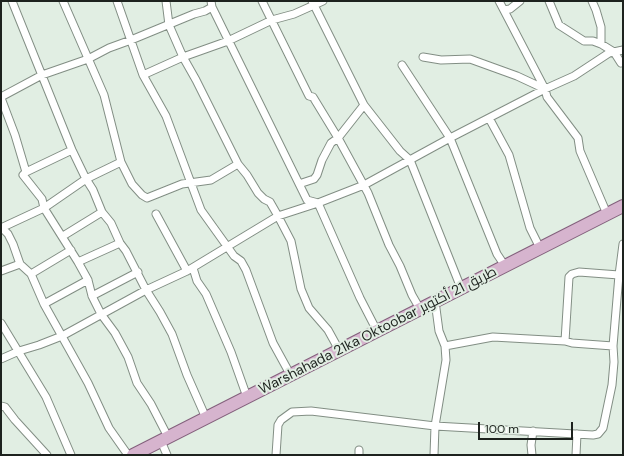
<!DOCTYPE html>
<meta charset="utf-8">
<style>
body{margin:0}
#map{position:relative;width:624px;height:456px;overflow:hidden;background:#e1eee3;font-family:"DM Sans",sans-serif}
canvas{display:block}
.frame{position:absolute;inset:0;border:2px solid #1d221e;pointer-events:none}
.scale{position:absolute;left:478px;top:422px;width:95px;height:18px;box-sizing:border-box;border:2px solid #1d221e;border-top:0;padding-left:5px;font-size:12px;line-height:14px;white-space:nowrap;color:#1d221e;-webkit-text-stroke:3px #e1eee3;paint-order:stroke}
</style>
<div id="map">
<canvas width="624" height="456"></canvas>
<div class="frame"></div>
<div class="scale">100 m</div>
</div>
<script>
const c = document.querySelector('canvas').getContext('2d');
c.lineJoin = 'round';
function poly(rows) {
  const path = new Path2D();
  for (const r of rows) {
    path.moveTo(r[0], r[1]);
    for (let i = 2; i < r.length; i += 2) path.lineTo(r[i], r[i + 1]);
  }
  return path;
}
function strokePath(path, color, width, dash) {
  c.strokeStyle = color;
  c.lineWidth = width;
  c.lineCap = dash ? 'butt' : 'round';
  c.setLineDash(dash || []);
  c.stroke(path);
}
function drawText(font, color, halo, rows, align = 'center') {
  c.font = font + ' "DM Sans",Cairo,sans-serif';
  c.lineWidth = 4;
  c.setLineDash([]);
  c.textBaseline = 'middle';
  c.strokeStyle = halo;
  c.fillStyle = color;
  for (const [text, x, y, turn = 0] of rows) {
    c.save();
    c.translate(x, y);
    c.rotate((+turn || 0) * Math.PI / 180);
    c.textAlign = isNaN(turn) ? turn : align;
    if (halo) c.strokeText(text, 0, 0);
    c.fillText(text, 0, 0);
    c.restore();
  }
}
const street = poly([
 [12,1,72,150,86,179,93,190,102,212,111,223,120,243,126,251,146,290,160,312,172,334,187,375,206,418],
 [63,1,104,95,121,162,132,184,142,195,147,198,182,184,211,180,238,164],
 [117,1,143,75,166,116,201,210,234,256,241,261,246,270,273,343,290,374],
 [166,1,169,25,183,57,196,80,238,164,247,175,258,193,264,199,270,202,278,216,291,241,301,289,309,308,328,330,339,350],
 [262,1,309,96,313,97,338,138,368,193,389,245,400,266,412,295,420,309],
 [312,1,364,105,400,151,410,160,461,288],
 [499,1,545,89,547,97,578,138,580,151,607,214],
 [549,1,559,25,584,41,593,41,601,44,614,52,621,63],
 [592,1,596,10,601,27,601,44],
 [212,7,307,200,318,203,360,298,377,331],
 [504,10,510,9,520,1],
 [423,57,441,60,470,59,517,76,545,89],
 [402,65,450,138,497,254,505,266],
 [143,75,183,57,228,41,272,20,294,14,323,1],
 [1,97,42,75,88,59,109,48,131,40,194,14,205,11,212,7,211,1],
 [1,98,15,135,26,172,23,175,42,199,44,208,78,262,88,280,92,296,101,314,115,333,128,357,137,383,151,404,168,437],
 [489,118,509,155,530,228,540,248],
 [26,172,72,150],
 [299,184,314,179,317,175,322,160,331,143,338,138,364,105],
 [156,214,187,271],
 [1,227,8,234,13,244,20,264,31,274,44,304,88,383,109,428,128,455],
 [1,228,44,208,86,179,121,162],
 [63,236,102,212],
 [78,262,120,243],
 [193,268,197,281,206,294,231,352,247,397],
 [1,271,20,264],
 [31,274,71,250],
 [92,296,138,272],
 [44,304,88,280],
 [1,323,46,397,71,455],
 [445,346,493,337,565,341],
 [613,346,572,343,565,341,569,277,572,274,579,272,619,275],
 [1,359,19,351,39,345,62,336,146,290,187,271,278,216,318,203,364,185,450,138,545,89,574,76,609,53,623,50],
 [1,406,5,407,15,420,47,455],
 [161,441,167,455],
 [276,455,278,425,281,420,292,412,311,411,435,426,593,435,598,434,603,428,612,385,614,362,613,346,619,275,623,244],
 [359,455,359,450],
 [434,455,435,426,446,360,445,346,439,331,435,301],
 [532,455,531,445,533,431],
 [576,455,577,434]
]);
const primary = poly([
 [133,455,623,206]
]);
strokePath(street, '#828e84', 9);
strokePath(primary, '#83607c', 14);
strokePath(street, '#fff', 7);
strokePath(primary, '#d6b4ce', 12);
drawText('14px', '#1d221e', '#e1eee3', [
 ["Warshahada 21ka Oktoobar طريق 21 أكتوبر",378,331,-27]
]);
</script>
